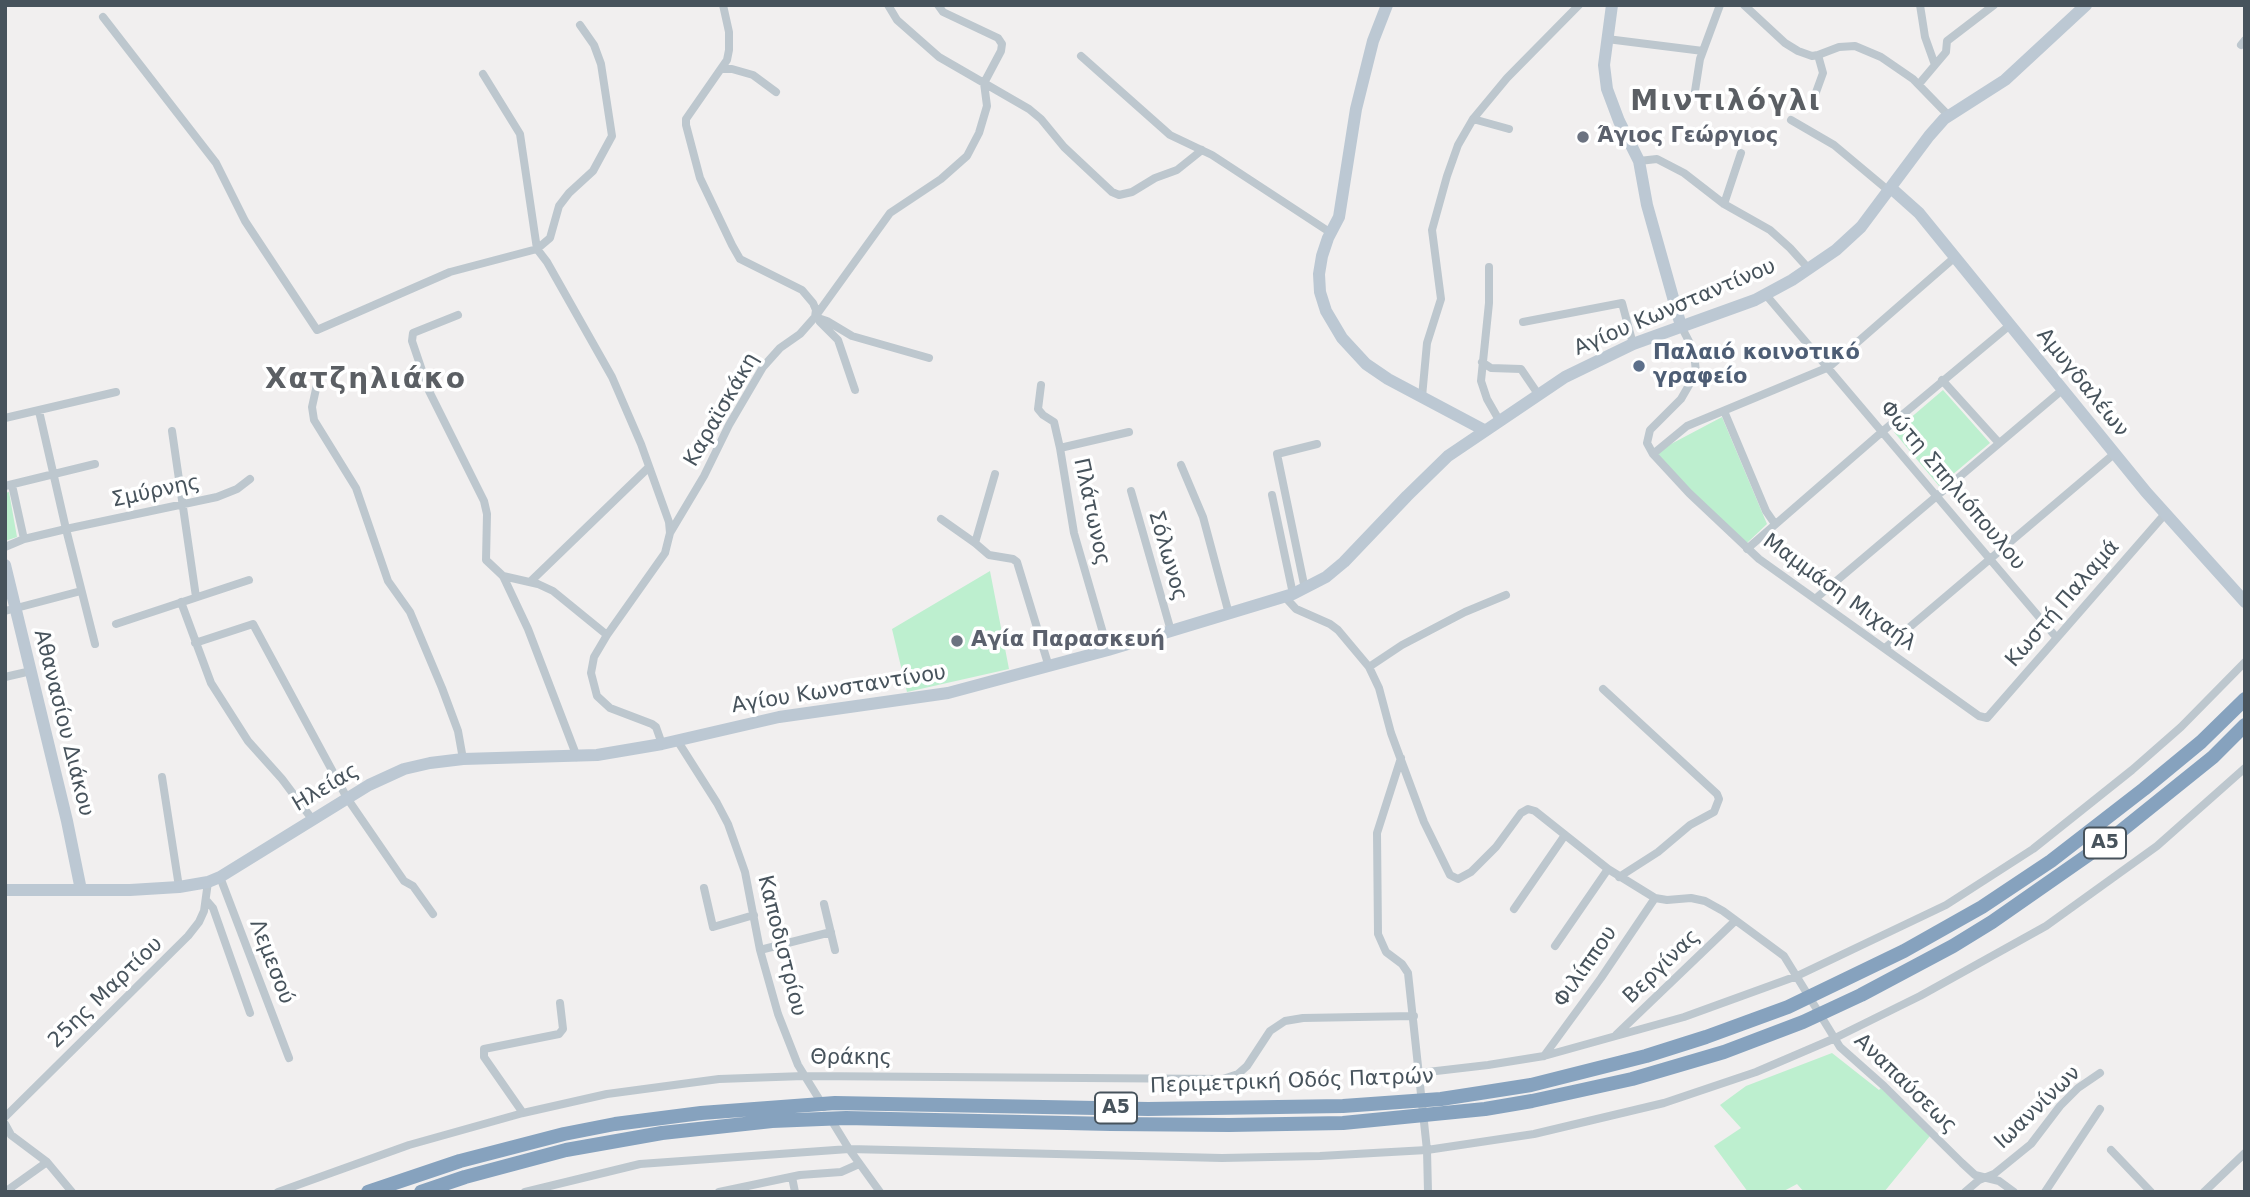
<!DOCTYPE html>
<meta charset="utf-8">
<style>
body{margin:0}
#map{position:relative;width:2250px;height:1197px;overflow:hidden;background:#f1efef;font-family:"DejaVu Sans",sans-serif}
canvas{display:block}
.frame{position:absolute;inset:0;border:7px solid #47535c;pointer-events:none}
</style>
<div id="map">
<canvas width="2250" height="1197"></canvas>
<div class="frame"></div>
</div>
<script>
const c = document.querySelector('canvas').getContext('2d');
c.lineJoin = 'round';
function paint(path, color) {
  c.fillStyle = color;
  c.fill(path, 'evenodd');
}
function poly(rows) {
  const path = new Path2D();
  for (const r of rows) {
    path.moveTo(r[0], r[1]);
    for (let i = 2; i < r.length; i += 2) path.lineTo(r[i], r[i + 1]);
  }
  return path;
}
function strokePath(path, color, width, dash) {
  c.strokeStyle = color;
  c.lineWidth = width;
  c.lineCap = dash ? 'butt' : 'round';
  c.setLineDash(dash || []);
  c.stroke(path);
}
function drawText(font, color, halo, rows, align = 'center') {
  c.font = font + ' "DejaVu Sans",sans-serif';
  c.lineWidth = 7;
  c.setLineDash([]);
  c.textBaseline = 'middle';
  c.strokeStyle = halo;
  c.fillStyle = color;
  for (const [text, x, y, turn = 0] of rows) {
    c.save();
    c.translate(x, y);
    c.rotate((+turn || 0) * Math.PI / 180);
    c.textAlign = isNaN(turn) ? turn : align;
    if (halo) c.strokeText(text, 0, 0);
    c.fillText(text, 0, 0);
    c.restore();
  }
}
paint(poly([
 [1943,390,1990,443,1939,486,1894,432],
 [1722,417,1767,524,1747,543,1709,509,1654,453],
 [9,492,17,537,5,541,5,493],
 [990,571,1009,669,907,692,892,629],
 [1832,1053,1879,1090,1881,1088,1930,1136,1884,1192,1804,1192,1797,1184,1782,1192,1748,1192,1714,1146,1741,1128,1720,1105,1746,1086]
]), '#bdefcf');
strokePath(poly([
 [888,5,897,20,939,57,1029,109,1041,119,1064,147,1112,192,1119,195,1132,192,1155,178,1177,170,1202,150],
 [938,5,943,12,998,38,1002,44,1001,51,984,83],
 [1744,5,1785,43,1798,51,1812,56,1818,55,1839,47,1855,46,1881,57,1913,79,1948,115],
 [103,17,216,163,245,221,317,330,450,272,537,249,550,238,559,206,569,193,593,171,612,136,601,64,594,45,580,25],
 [1607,39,1703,51],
 [2241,45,2245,40],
 [1081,56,1170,135,1212,155,1331,233],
 [1935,65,1946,52,1947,41,1994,5],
 [722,69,732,69,753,75,776,92],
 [483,74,520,134,537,249,547,262,612,377,641,444,669,522,670,533,665,553,607,635,594,657,591,673,597,696,610,708,652,724,656,727,662,744],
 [1919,84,1935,65,1925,37,1920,5],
 [1695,91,1700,59,1720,5],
 [1811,106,1823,73,1818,55],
 [1473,119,1509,129],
 [1791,120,1834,145,1889,191],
 [1639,161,1657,159,1684,173,1724,204,1770,230,1790,248,1808,268],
 [1724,204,1741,153],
 [1489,267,1489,303,1481,381,1487,399,1499,420],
 [1766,295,2056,637],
 [458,315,413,333,412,341,429,391,484,501,487,514,486,560,503,576,528,629,577,757],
 [815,317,890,213,941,179,967,156,979,133,987,106,984,83],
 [815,317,827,321,852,336,929,358],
 [820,322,838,340,855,390],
 [1523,322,1622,303,1633,344],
 [1681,326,1694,351,1696,373,1681,399,1650,430,1647,443,1653,454,1689,493,1759,559,1979,716,1987,718,2165,514],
 [1482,362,1491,368,1521,369,1538,394],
 [318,380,312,407,314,420,356,488,388,581,410,612,442,688,458,731,463,759],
 [1942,380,1999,443],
 [1041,385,1038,409,1043,415,1054,422,1060,448],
 [1422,397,1427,343,1441,299,1432,230,1447,176,1458,145,1473,119,1507,78,1579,5],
 [39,411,66,529,95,644],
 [1724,411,1766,511,1775,524],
 [5,418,116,392],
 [172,431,196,597],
 [1653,454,1687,426,1829,367,1954,258],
 [1181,465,1203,517,1229,614],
 [995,474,975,543,989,555,1013,559,1017,562,1049,667],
 [12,485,24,539],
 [5,486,95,464],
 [1131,491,1171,631],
 [1272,495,1293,594],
 [941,519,975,543],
 [670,533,704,476,729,425,763,367,780,348,800,334,815,317,816,310,813,303,802,290,740,259,732,245,700,178,686,125,686,119,727,60,729,50,729,32,723,5],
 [5,547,24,539,66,529,217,497,237,489,250,479],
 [1747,549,1883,431,2010,325],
 [503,576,538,584,553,591,607,635],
 [530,582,649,467],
 [1305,589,1277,454,1317,444],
 [1285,597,1296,609,1330,624,1338,630,1369,667,1379,688,1391,733,1424,822,1450,875,1458,879,1471,872,1496,847,1521,813,1528,809,1535,811,1608,869,1655,898,1667,900,1691,898,1705,901,1723,911,1784,956,1840,1047,1884,1086,1962,1163,1975,1175,1999,1181,2014,1192],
 [1815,599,2061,391],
 [181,602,211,683,248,741,282,779,312,819],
 [5,611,81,591],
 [116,624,249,580],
 [195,643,253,624,347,798,404,881,413,886,433,914],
 [1885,648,2114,454],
 [1108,650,1074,533,1060,448,1129,432],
 [1369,667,1402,645,1465,612,1506,595],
 [5,677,31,671],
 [1603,689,1717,794,1719,799,1714,812,1690,825,1658,852,1619,877],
 [677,740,717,803,728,824,745,872,760,950,778,1014,798,1065,824,1107],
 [1401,758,1377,833,1378,934,1386,952,1402,964,1408,973,1427,1150,1428,1192],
 [162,777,179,887],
 [220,877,289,1058],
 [704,888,713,927,754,915],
 [207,901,213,908,250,1013],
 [824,904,835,950],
 [1514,909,1565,835],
 [1555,946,1608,869],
 [760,950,831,932],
 [1616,1035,1735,921],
 [1544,1056,1601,978,1655,898],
 [1419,1073,1488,1065,1544,1056,1684,1017,1797,976,1946,905,2033,849,2132,770,2181,727,2245,662],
 [523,1113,484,1057,484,1049,559,1034,563,1029,560,1003],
 [5,1117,188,936,199,922,204,911,208,882],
 [830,1118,849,1149,880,1192],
 [5,1124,11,1135,47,1162,72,1192],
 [2111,1150,2151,1192],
 [792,1177,795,1192],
 [5,1192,47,1162],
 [278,1192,409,1145,523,1113,607,1094,719,1079,804,1076,1223,1079,1238,1074,1247,1066,1270,1031,1285,1021,1303,1018,1414,1016],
 [525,1192,640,1164,849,1149,1222,1158,1320,1156,1427,1150,1534,1134,1664,1103,1756,1072,1833,1039,1920,996,2046,926,2157,846,2245,768],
 [719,1192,800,1175,841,1172,859,1164],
 [1965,1192,1979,1180,1994,1174,2031,1144,2060,1106,2078,1088,2100,1073],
 [2045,1192,2100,1109],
 [2204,1192,2245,1153]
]), '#bdc7ce', 8);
strokePath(poly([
 [1387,5,1373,41,1356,109,1339,217,1328,238,1322,256,1319,274,1320,292,1326,311,1342,338,1366,364,1388,379,1484,430],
 [1612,5,1604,65,1607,89,1619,121,1639,161,1647,205,1681,326],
 [1891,188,1919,213,2146,492,2245,602],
 [5,565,67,821,81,890],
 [5,890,130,890,179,887,208,882,220,877,369,785,404,769,430,763,463,759,597,755,662,744,779,717,948,693,1108,650,1293,594,1326,577,1344,562,1407,496,1448,456,1565,377,1633,344,1755,300,1792,280,1836,250,1861,227,1929,136,1944,119,2005,80,2086,5]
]), '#bcc8d3', 12);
strokePath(poly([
 [368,1192,460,1161,564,1134,615,1124,701,1113,835,1103,1148,1109,1343,1106,1441,1099,1480,1093,1531,1085,1646,1056,1706,1037,1788,1007,1904,951,1982,907,2051,861,2144,789,2201,742,2245,699],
 [421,1192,465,1177,566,1150,662,1133,772,1121,846,1118,1111,1124,1229,1125,1343,1123,1485,1109,1532,1101,1632,1079,1724,1052,1803,1022,1861,995,1953,946,1992,922,2111,839,2213,757,2245,725]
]), '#86a2be', 14);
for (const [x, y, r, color] of [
 [1583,137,7,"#6b7280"],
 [1639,366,7,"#5c6f8a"],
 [957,641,7,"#6b7280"]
]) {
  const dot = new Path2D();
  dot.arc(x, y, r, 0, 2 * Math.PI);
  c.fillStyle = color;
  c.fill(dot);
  strokePath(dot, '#fff', 2.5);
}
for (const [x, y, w] of [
 [2105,843,42],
 [1116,1108,42]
]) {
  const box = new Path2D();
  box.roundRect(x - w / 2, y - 15.5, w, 31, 5);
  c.fillStyle = '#fff';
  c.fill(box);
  strokePath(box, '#47535c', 2);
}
drawText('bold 19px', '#47535c', null, [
 ["Α5",2105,843],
 ["Α5",1116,1108]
]);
drawText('bold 21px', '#5b616d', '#fff', [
 ["Άγιος Γεώργιος",1597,137],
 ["Αγία Παρασκευή",971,641]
], 'left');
drawText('21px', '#47535c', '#fff', [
 ["Αγίου Κωνσταντίνου",1675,308,-23],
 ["Αμυγδαλέων",2082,383,51],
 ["Καραϊσκάκη",722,410,-60],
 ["Φώτη Σπηλιόπουλου",1952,486,50],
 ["Σμύρνης",156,492,-12],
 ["Πλάτωνος",1091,512,78],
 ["Σόλωνος",1167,556,74],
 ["Μαμμάση Μιχαήλ",1839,593,36],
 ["Κωστή Παλαμά",2063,604,-49],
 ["Αγίου Κωνσταντίνου",839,690,-9],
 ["Αθανασίου Διάκου",63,723,76],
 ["Ηλείας",326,788,-31],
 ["Καποδιστρίου",781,946,76],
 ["Λεμεσού",271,962,69],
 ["Φιλίππου",1586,967,-55],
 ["Βεργίνας",1662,967,-44],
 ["25ης Μαρτίου",106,993,-44],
 ["Θράκης",851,1059],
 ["Περιμετρική Οδός Πατρών",1292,1082,-2],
 ["Αναπαύσεως",1905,1084,44],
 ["Ιωαννίνων",2038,1108,-44]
]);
drawText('bold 21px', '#4e5e75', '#fff', [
 ["Παλαιό κοινοτικό",1653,354],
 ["γραφείο",1653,378]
], 'left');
c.letterSpacing = '2px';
drawText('bold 28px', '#5b5f64', '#fff', [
 ["Μιντιλόγλι",1726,103],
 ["Χατζηλιάκο",366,381]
]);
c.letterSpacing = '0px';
</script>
